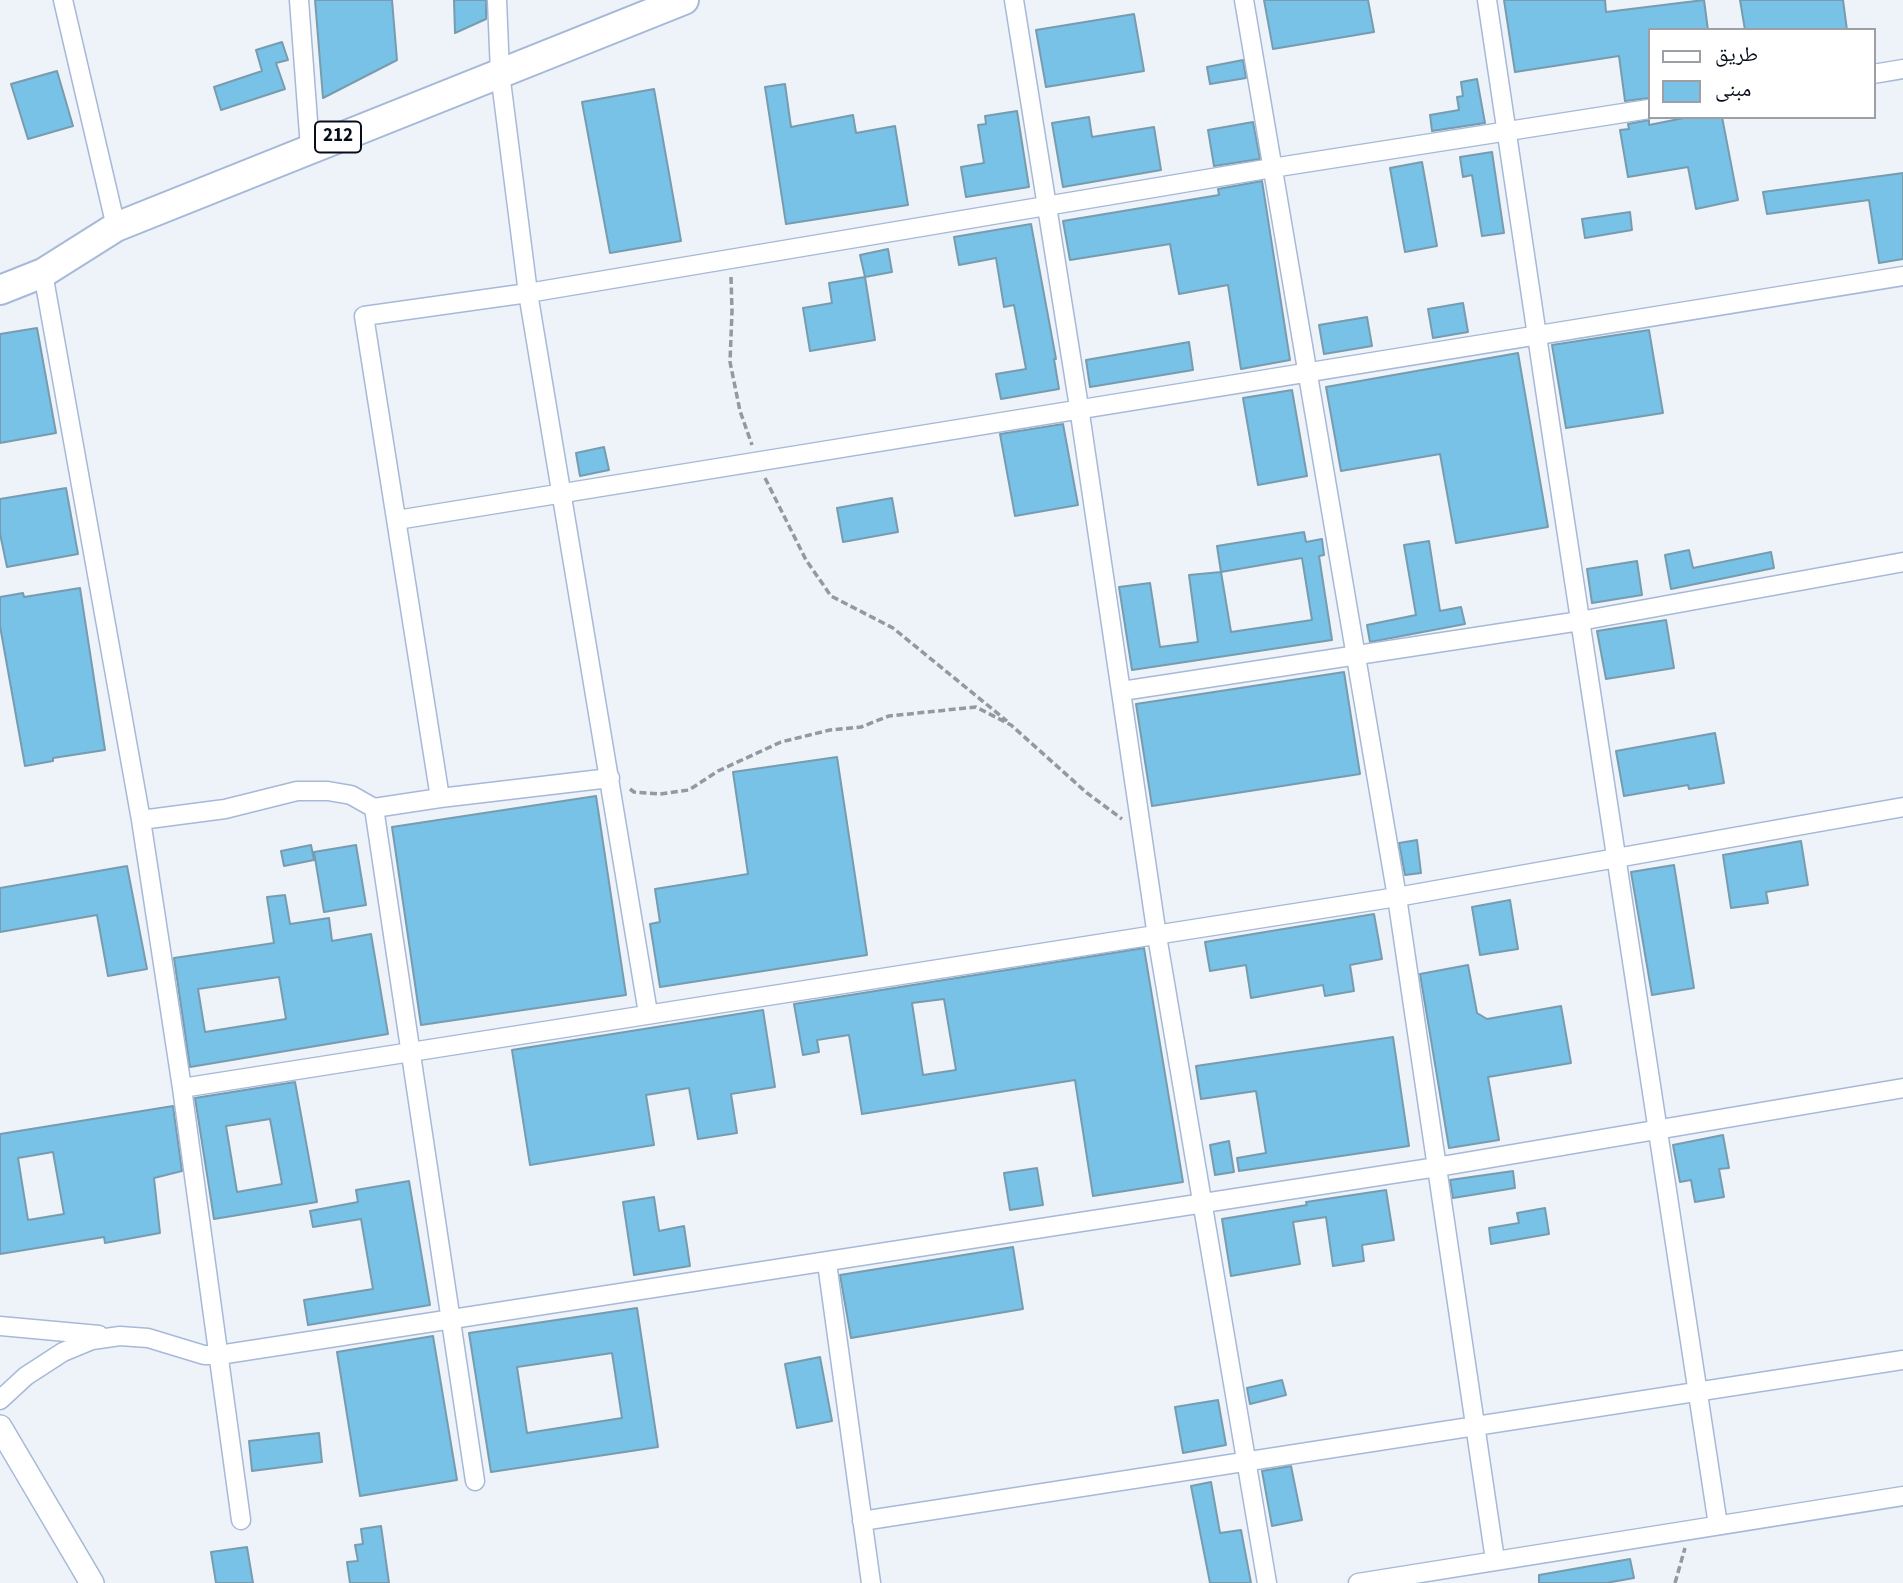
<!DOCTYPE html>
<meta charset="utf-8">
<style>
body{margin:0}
#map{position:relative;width:1903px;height:1583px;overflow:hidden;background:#eef2f9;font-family:"Source Sans 3","Noto Naskh Arabic",sans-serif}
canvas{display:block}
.legend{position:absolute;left:1648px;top:28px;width:228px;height:91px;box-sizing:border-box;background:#fff;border:2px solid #9c9fa3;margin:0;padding:9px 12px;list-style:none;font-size:21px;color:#080e19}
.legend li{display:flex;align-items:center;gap:14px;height:35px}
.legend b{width:35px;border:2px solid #9c9fa3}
</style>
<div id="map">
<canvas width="1903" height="1583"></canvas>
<ul class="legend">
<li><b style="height:9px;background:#fff"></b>طريق</li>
<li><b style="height:19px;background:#77c2e6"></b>مبنى</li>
</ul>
</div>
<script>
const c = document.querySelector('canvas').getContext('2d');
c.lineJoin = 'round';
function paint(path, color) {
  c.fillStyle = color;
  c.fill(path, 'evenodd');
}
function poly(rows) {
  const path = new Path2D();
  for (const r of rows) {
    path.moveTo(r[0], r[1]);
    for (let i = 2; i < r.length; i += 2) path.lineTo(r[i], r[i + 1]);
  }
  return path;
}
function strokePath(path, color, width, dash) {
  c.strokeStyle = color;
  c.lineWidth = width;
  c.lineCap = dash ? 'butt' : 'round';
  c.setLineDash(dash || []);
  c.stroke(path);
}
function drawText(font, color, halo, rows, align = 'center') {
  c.font = font + ' "Source Sans 3",sans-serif';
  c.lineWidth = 6;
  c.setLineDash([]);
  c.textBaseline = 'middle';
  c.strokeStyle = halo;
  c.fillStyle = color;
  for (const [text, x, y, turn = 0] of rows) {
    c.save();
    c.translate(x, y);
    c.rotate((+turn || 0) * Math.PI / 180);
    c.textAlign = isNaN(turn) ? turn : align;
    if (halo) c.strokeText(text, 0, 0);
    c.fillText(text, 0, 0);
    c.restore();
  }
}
const building = poly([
 [315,0,392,0,397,60,323,98,315,0],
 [454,0,486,0,486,19,455,33,454,0],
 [1264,0,1368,0,1374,32,1273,49,1264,0],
 [1504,0,1605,0,1606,12,1704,0,1708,30,1649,30,1649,98,1625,101,1619,56,1515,72,1504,0],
 [1740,0,1843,0,1847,30,1745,30,1740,0],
 [1134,14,1144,71,1046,87,1036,30,1134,14],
 [282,42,288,60,276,63,285,89,221,110,214,87,262,71,256,50,282,42],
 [1243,60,1246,78,1210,84,1207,67,1243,60],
 [57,71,73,126,28,139,11,84,57,71],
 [1477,79,1485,123,1432,131,1430,115,1459,110,1457,97,1463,96,1461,82,1477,79],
 [785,84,791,127,853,115,856,133,895,126,908,205,786,224,765,87,785,84],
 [654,89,681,241,610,253,582,102,654,89],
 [1017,111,1029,187,966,197,961,167,984,163,978,125,986,124,985,116,1017,111],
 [1089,117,1092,137,1154,127,1161,170,1063,187,1052,123,1089,117],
 [1689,117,1722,117,1738,200,1696,209,1688,167,1628,177,1620,130,1629,129,1628,124,1649,120,1649,125,1689,117],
 [1253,122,1260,159,1214,166,1208,130,1253,122],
 [1492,152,1504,233,1482,236,1472,175,1463,177,1460,157,1492,152],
 [1422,162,1437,246,1405,252,1390,168,1422,162],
 [1903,173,1903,259,1879,263,1869,200,1767,214,1763,192,1903,173],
 [1262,181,1290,360,1241,369,1228,285,1179,294,1170,244,1070,260,1063,221,1219,195,1218,189,1262,181],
 [1630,212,1632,230,1585,238,1582,219,1630,212],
 [1031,224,1056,359,1054,359,1059,389,1001,399,996,374,1026,369,1014,305,1004,307,996,258,959,265,954,237,1031,224],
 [888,249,892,272,865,277,860,255,888,249],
 [865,277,875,340,810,351,803,308,832,303,829,283,865,277],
 [1463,303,1468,332,1433,338,1428,309,1463,303],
 [1367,317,1372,346,1324,354,1319,325,1367,317],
 [37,328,56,433,0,443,0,334,37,328],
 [1649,330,1663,413,1566,428,1552,345,1649,330],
 [1189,342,1193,370,1090,387,1086,360,1189,342],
 [1518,353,1548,527,1456,543,1440,454,1341,471,1326,387,1518,353],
 [1292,390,1307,476,1258,485,1243,398,1292,390],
 [1063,424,1078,505,1015,516,1000,434,1063,424],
 [604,447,609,470,580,476,576,453,604,447],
 [66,488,78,554,7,567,0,534,0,499,66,488],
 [892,498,898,532,843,542,837,508,892,498],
 [1304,532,1306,542,1322,539,1324,555,1319,556,1332,640,1132,670,1119,587,1150,583,1160,647,1198,642,1189,575,1221,572,1217,546,1304,532],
 [1302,558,1312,620,1231,632,1221,572,1302,558],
 [1429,541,1440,611,1461,607,1465,624,1370,642,1367,625,1416,615,1404,545,1429,541],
 [1689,550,1693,568,1771,552,1774,568,1671,589,1665,555,1689,550],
 [1637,561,1642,595,1592,603,1587,569,1637,561],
 [80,588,105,750,53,758,53,761,25,766,0,626,0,597,23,593,24,597,80,588],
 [1666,620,1674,668,1606,679,1597,631,1666,620],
 [1344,672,1360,774,1152,806,1136,704,1344,672],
 [1715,733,1724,783,1689,789,1688,785,1624,796,1616,751,1715,733],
 [837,757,867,955,660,987,650,924,660,922,655,889,748,874,733,772,837,757],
 [596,796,626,995,421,1025,392,827,596,796],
 [1417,840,1421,873,1405,875,1399,843,1417,840],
 [1801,841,1808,885,1766,892,1768,903,1731,908,1723,855,1801,841],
 [311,845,314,860,284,866,281,851,311,845],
 [356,845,366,905,324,912,314,852,356,845],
 [1674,865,1694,988,1652,995,1631,872,1674,865],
 [127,866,147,969,108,976,97,915,0,932,0,888,127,866],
 [285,895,290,924,329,918,332,941,371,934,388,1034,190,1067,174,958,274,943,267,897,285,895],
 [279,977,286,1019,205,1032,198,989,279,977],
 [1510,900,1518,949,1480,955,1472,907,1510,900],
 [1374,914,1382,959,1350,965,1354,991,1325,996,1323,985,1251,998,1246,965,1210,971,1205,942,1374,914],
 [1144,948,1183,1182,1093,1196,1075,1080,862,1114,849,1035,817,1040,819,1052,803,1055,794,1004,1144,948],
 [944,999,956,1070,923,1075,912,1003,944,999],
 [1468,965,1477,1013,1487,1019,1561,1006,1571,1063,1488,1077,1499,1140,1449,1148,1420,974,1468,965],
 [763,1010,775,1087,731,1094,737,1133,698,1139,689,1088,646,1095,654,1145,530,1165,512,1050,763,1010],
 [1393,1037,1409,1146,1239,1171,1237,1158,1266,1153,1256,1091,1201,1099,1196,1066,1393,1037],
 [295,1082,317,1202,214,1219,195,1098,295,1082],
 [270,1119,282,1184,237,1192,226,1126,270,1119],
 [173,1106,182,1171,154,1178,160,1233,105,1243,104,1237,0,1254,0,1134,173,1106],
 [53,1152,64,1214,28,1220,18,1158,53,1152],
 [1723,1135,1729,1168,1719,1169,1724,1197,1695,1202,1691,1180,1680,1182,1673,1145,1723,1135],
 [1229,1141,1234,1172,1215,1175,1210,1145,1229,1141],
 [1037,1168,1043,1205,1010,1210,1004,1173,1037,1168],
 [1513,1171,1515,1188,1453,1198,1450,1180,1513,1171],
 [409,1181,430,1305,308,1325,304,1300,373,1289,361,1219,313,1227,310,1211,358,1202,356,1190,409,1181],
 [1386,1190,1394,1240,1362,1245,1364,1261,1333,1266,1326,1217,1293,1222,1300,1264,1231,1276,1222,1219,1307,1205,1306,1202,1386,1190],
 [654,1197,659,1231,684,1226,690,1266,634,1275,623,1202,654,1197],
 [1545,1208,1549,1234,1491,1244,1489,1228,1519,1223,1517,1213,1545,1208],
 [1013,1247,1023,1309,851,1338,840,1275,1013,1247],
 [637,1308,658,1447,491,1472,469,1333,637,1308],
 [612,1353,622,1418,527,1433,517,1367,612,1353],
 [433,1336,457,1480,360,1496,337,1352,433,1336],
 [820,1357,832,1421,797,1428,785,1364,820,1357],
 [1282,1380,1286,1395,1250,1404,1247,1388,1282,1380],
 [1218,1400,1226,1445,1183,1453,1175,1407,1218,1400],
 [319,1433,322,1462,252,1471,249,1441,319,1433],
 [1291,1466,1302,1520,1272,1526,1262,1471,1291,1466],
 [1211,1482,1220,1533,1241,1530,1251,1583,1210,1583,1191,1486,1211,1482],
 [381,1526,389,1583,350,1583,347,1562,358,1561,355,1545,363,1544,361,1529,381,1526],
 [247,1547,253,1583,216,1583,211,1552,247,1547],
 [1630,1559,1634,1578,1606,1583,1539,1583,1539,1575,1630,1559]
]);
paint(building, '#77c2e6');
strokePath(building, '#779caf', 2);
const minor = poly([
 [63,0,116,227],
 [299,0,310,148],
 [497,0,500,73,528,293,648,1013],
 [1014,0,1079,407,1157,936,1267,1583],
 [1244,0,1397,897,1495,1560],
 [1487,0,1550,423,1718,1525],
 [1873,74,1903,69],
 [43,273,141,820,182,1088,241,1520],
 [397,520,1903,276],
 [1122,691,1580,621,1903,562],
 [610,778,440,798,364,316,528,293,1272,168,1649,109],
 [374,808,475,1481],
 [141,820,225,809,297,791,328,791,351,795,374,808,440,798],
 [182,1088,1397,897,1903,807],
 [827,1263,871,1583],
 [0,1326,99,1335],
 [0,1400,26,1376,63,1352,92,1340,120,1336,148,1338,204,1355,219,1355,1437,1167,1903,1088],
 [862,1521,1903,1360],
 [1358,1583,1903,1496]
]);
const tertiary = poly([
 [0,1427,92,1583]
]);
const primary = poly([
 [0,290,43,273,116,227,684,0]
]);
strokePath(minor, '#a7b9d8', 21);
strokePath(tertiary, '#a7b9d8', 26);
strokePath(primary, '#a7b9d8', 32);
strokePath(poly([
 [731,277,732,311,730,362,740,411,752,445],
 [765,478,806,560,831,596,893,628,1007,721],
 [630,789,634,792,660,794,689,790,718,771,781,742,830,730,861,727,889,716,976,707,1011,725,1087,793,1122,819],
 [1675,1583,1685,1548]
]), '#9498a1', 3.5, [7, 3.5]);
strokePath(minor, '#fff', 18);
strokePath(tertiary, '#fff', 23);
strokePath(primary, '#fff', 28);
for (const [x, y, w] of [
 [338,137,46]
]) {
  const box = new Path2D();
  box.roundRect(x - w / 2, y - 15.5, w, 31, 5);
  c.fillStyle = '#fff';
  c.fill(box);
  strokePath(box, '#080e19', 2);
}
drawText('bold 19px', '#080e19', null, [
 ["212",338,137]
]);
</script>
